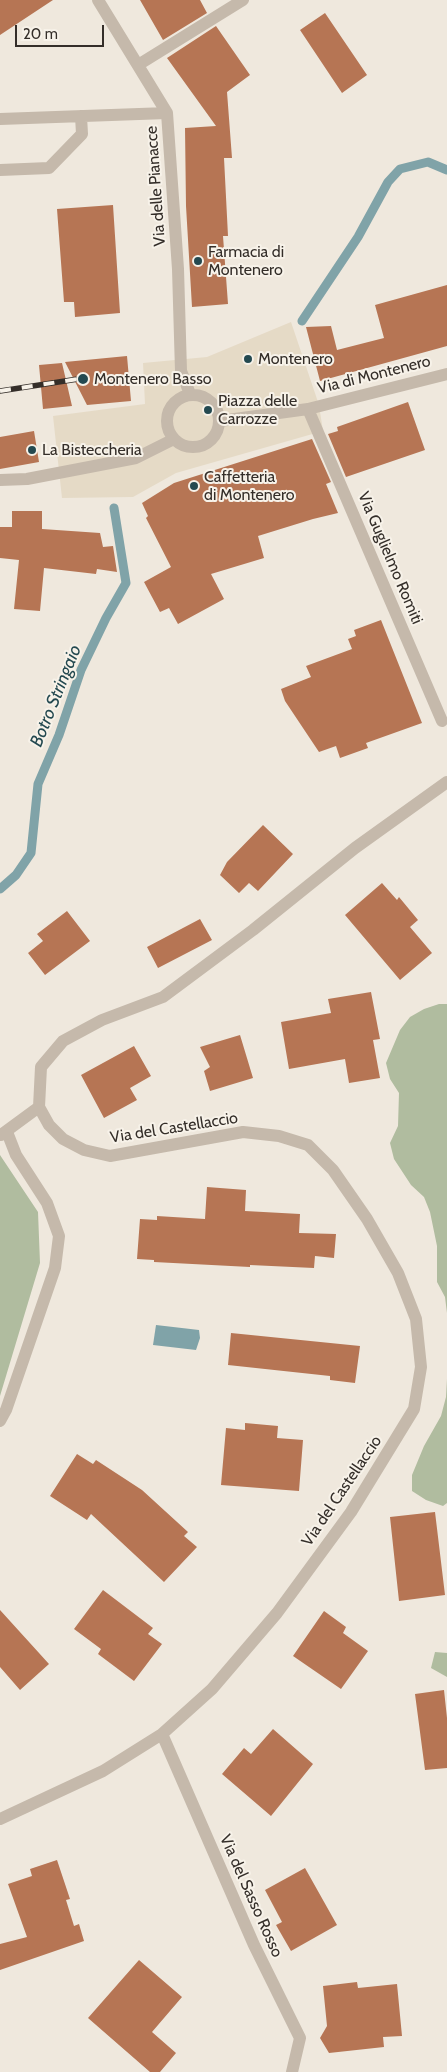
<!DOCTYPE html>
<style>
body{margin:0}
#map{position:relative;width:447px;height:2072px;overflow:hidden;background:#efe8dd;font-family:Cabin,sans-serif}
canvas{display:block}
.scale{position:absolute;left:15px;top:25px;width:89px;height:22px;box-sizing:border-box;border:2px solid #342e29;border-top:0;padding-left:6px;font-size:15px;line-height:18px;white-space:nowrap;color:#342e29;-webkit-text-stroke:4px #f7f2e9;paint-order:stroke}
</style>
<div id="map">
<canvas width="447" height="2072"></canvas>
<div class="scale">20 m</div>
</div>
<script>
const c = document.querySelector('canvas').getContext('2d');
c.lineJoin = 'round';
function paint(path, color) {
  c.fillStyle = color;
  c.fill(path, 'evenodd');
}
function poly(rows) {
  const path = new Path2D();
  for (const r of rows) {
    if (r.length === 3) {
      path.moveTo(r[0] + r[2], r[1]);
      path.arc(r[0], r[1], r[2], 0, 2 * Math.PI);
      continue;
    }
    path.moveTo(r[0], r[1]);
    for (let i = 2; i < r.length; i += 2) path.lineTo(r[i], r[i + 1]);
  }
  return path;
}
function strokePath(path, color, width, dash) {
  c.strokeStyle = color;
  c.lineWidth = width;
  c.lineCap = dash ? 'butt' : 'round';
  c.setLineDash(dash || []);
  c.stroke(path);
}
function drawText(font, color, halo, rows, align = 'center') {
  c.font = font + ' Cabin,sans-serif';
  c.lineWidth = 4;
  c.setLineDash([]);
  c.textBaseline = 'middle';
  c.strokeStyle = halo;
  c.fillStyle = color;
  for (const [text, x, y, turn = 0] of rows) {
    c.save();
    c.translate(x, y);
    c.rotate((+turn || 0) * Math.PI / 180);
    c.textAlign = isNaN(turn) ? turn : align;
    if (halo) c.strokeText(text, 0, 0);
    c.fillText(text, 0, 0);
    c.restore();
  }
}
paint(poly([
 [439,1004,447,1004,447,1336,447,1313,445,1297,437,1282,437,1246,430,1212,424,1197,411,1185,394,1159,390,1143,398,1126,399,1093,390,1079,386,1063,400,1030,410,1017,424,1009],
 [0,1155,38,1212,40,1263,0,1396],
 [447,1379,447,1503,443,1506,426,1500,412,1491,412,1475,424,1446,441,1416,446,1397],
 [435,1652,447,1653,447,1677,431,1668]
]), '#b0bc9f');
paint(poly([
 [291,322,319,405,323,431,176,473,133,497,62,498,53,416,145,404,143,363,207,357]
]), '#e5dac6');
paint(poly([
 [156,1325,199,1330,200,1338,196,1350,153,1345]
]), '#80a3a8');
strokePath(poly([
 [302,321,358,237,388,182,400,169,428,162,447,170],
 [0,889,16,875,31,853,38,784,59,735,81,670,106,618,126,583,114,508]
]), '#80a3a8', 9);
paint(poly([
 [0,0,53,0,0,35],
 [140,0,200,0,207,13,163,40],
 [325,13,367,75,342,93,300,30],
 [216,26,250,75,227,92,232,158,224,158,228,236,223,236,228,304,192,307,186,206,185,128,216,126,167,58],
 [113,205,120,313,75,317,74,302,64,302,57,209],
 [447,285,447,346,320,381,306,327,331,326,337,350,384,338,375,305],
 [127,356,131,401,87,405,65,362],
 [62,363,72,406,43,409,39,365],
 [408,402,425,450,346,477,328,434,338,431,337,427],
 [34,431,39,462,0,469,0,437],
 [312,439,331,482,326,484,338,513,313,519,258,536,264,558,211,574,224,599,178,624,169,608,160,612,144,582,171,567,146,518,148,516,142,503,174,483],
 [12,511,42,511,42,529,100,533,103,547,113,546,117,572,97,569,96,574,44,568,40,611,14,609,19,560,0,558,0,527,12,527],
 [381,620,422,723,366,743,368,748,340,758,336,746,319,752,285,701,281,689,311,677,306,666,352,649,348,639,356,636,354,630],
 [263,825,293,854,258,891,249,883,239,893,220,875,227,862],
 [382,883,397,900,399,897,418,920,410,927,432,953,400,980,345,915],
 [67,911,90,941,45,975,28,953,43,941,37,934],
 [200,919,212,940,158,968,147,947],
 [371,992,380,1039,373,1040,380,1078,349,1083,345,1059,289,1069,281,1022,331,1013,328,999],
 [240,1035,253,1078,210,1091,204,1071,210,1067,200,1047],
 [134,1046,151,1076,130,1088,137,1100,104,1118,81,1075],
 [207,1187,246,1190,245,1211,300,1214,299,1233,336,1234,334,1258,315,1256,314,1268,250,1265,250,1267,154,1262,154,1260,137,1259,140,1219,157,1220,157,1216,205,1219],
 [231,1333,360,1346,355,1383,330,1380,330,1376,228,1365],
 [245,1423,278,1426,277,1438,303,1440,299,1491,221,1485,226,1428,245,1430],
 [77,1454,93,1464,96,1460,142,1490,188,1532,184,1536,197,1547,164,1582,91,1514,87,1520,50,1496],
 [435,1512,445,1595,399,1601,390,1517],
 [103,1590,153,1628,148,1634,162,1644,134,1681,98,1654,101,1649,74,1629],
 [0,1610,49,1664,20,1690,0,1667],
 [324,1611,346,1627,343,1633,368,1651,341,1689,293,1656],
 [444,1690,447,1718,447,1768,425,1770,415,1694],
 [273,1729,313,1764,271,1816,222,1774,244,1748,251,1754],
 [57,1860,70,1899,66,1900,74,1926,79,1924,84,1941,0,1970,0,1944,27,1937,8,1884,32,1876,30,1869],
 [305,1868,337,1925,291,1951,276,1925,282,1922,265,1890],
 [139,1960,182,1997,152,2032,176,2053,160,2072,150,2072,88,2018],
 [357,1982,358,1988,397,1984,402,2036,383,2037,384,2047,329,2053,320,2038,327,2026,323,1986]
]), '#b67554');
strokePath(poly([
 [98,0,167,113,178,269,181,371,190,394],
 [138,65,243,0],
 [0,119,167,113],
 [0,170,49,168,82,134,81,116],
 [193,421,26],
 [308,409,442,721],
 [220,421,308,409,447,374],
 [0,480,27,479,136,458,174,439],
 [1,1135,39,1107],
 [0,1421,6,1410,55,1268,59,1236,47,1203,16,1155,7,1132],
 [162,1734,254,1945,300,2038,292,2072],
 [0,1819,103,1771,162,1734,212,1689,277,1613,351,1512,414,1409,421,1367,416,1319,398,1273,367,1219,333,1170,308,1145,279,1136,243,1132,110,1156,84,1150,63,1139,49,1125,39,1107,41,1067,63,1041,102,1020,163,997,253,930,355,848,447,782]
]), '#c5b9ab', 12);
const rail = poly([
 [0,391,78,379]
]);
strokePath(rail, '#342e29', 5.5);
strokePath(rail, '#f7f2e9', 4, [11]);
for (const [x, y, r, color] of [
 [198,261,5,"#244950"],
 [248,359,5,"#244950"],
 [83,379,6,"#244950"],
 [208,410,5,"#244950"],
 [32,450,5,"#244950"],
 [194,486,5,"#244950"]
]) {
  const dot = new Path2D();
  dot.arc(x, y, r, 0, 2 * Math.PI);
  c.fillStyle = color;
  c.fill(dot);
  strokePath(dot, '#f7f2e9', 2);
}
drawText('16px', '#342e29', '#f7f2e9', [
 ["Via delle Pianacce",156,186,-94],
 ["Via di Montenero",374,375,-14],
 ["Via Guglielmo Romiti",390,558,67],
 ["Via del Castellaccio",174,1128,-9],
 ["Via del Castellaccio",342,1491,-56],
 ["Via del Sasso Rosso",251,1896,66]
]);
drawText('16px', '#342e29', '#f7f2e9', [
 ["Farmacia di",208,252],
 ["Montenero",208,270],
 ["Montenero",258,359],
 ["Montenero Basso",94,379],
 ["Piazza delle",218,401],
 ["Carrozze",218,419],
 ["La Bisteccheria",42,450],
 ["Caffetteria",204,477],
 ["di Montenero",204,495]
], 'left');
drawText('italic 18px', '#244950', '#f7f2e9', [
 ["Botro Stringaio",56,696,-68]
]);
</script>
